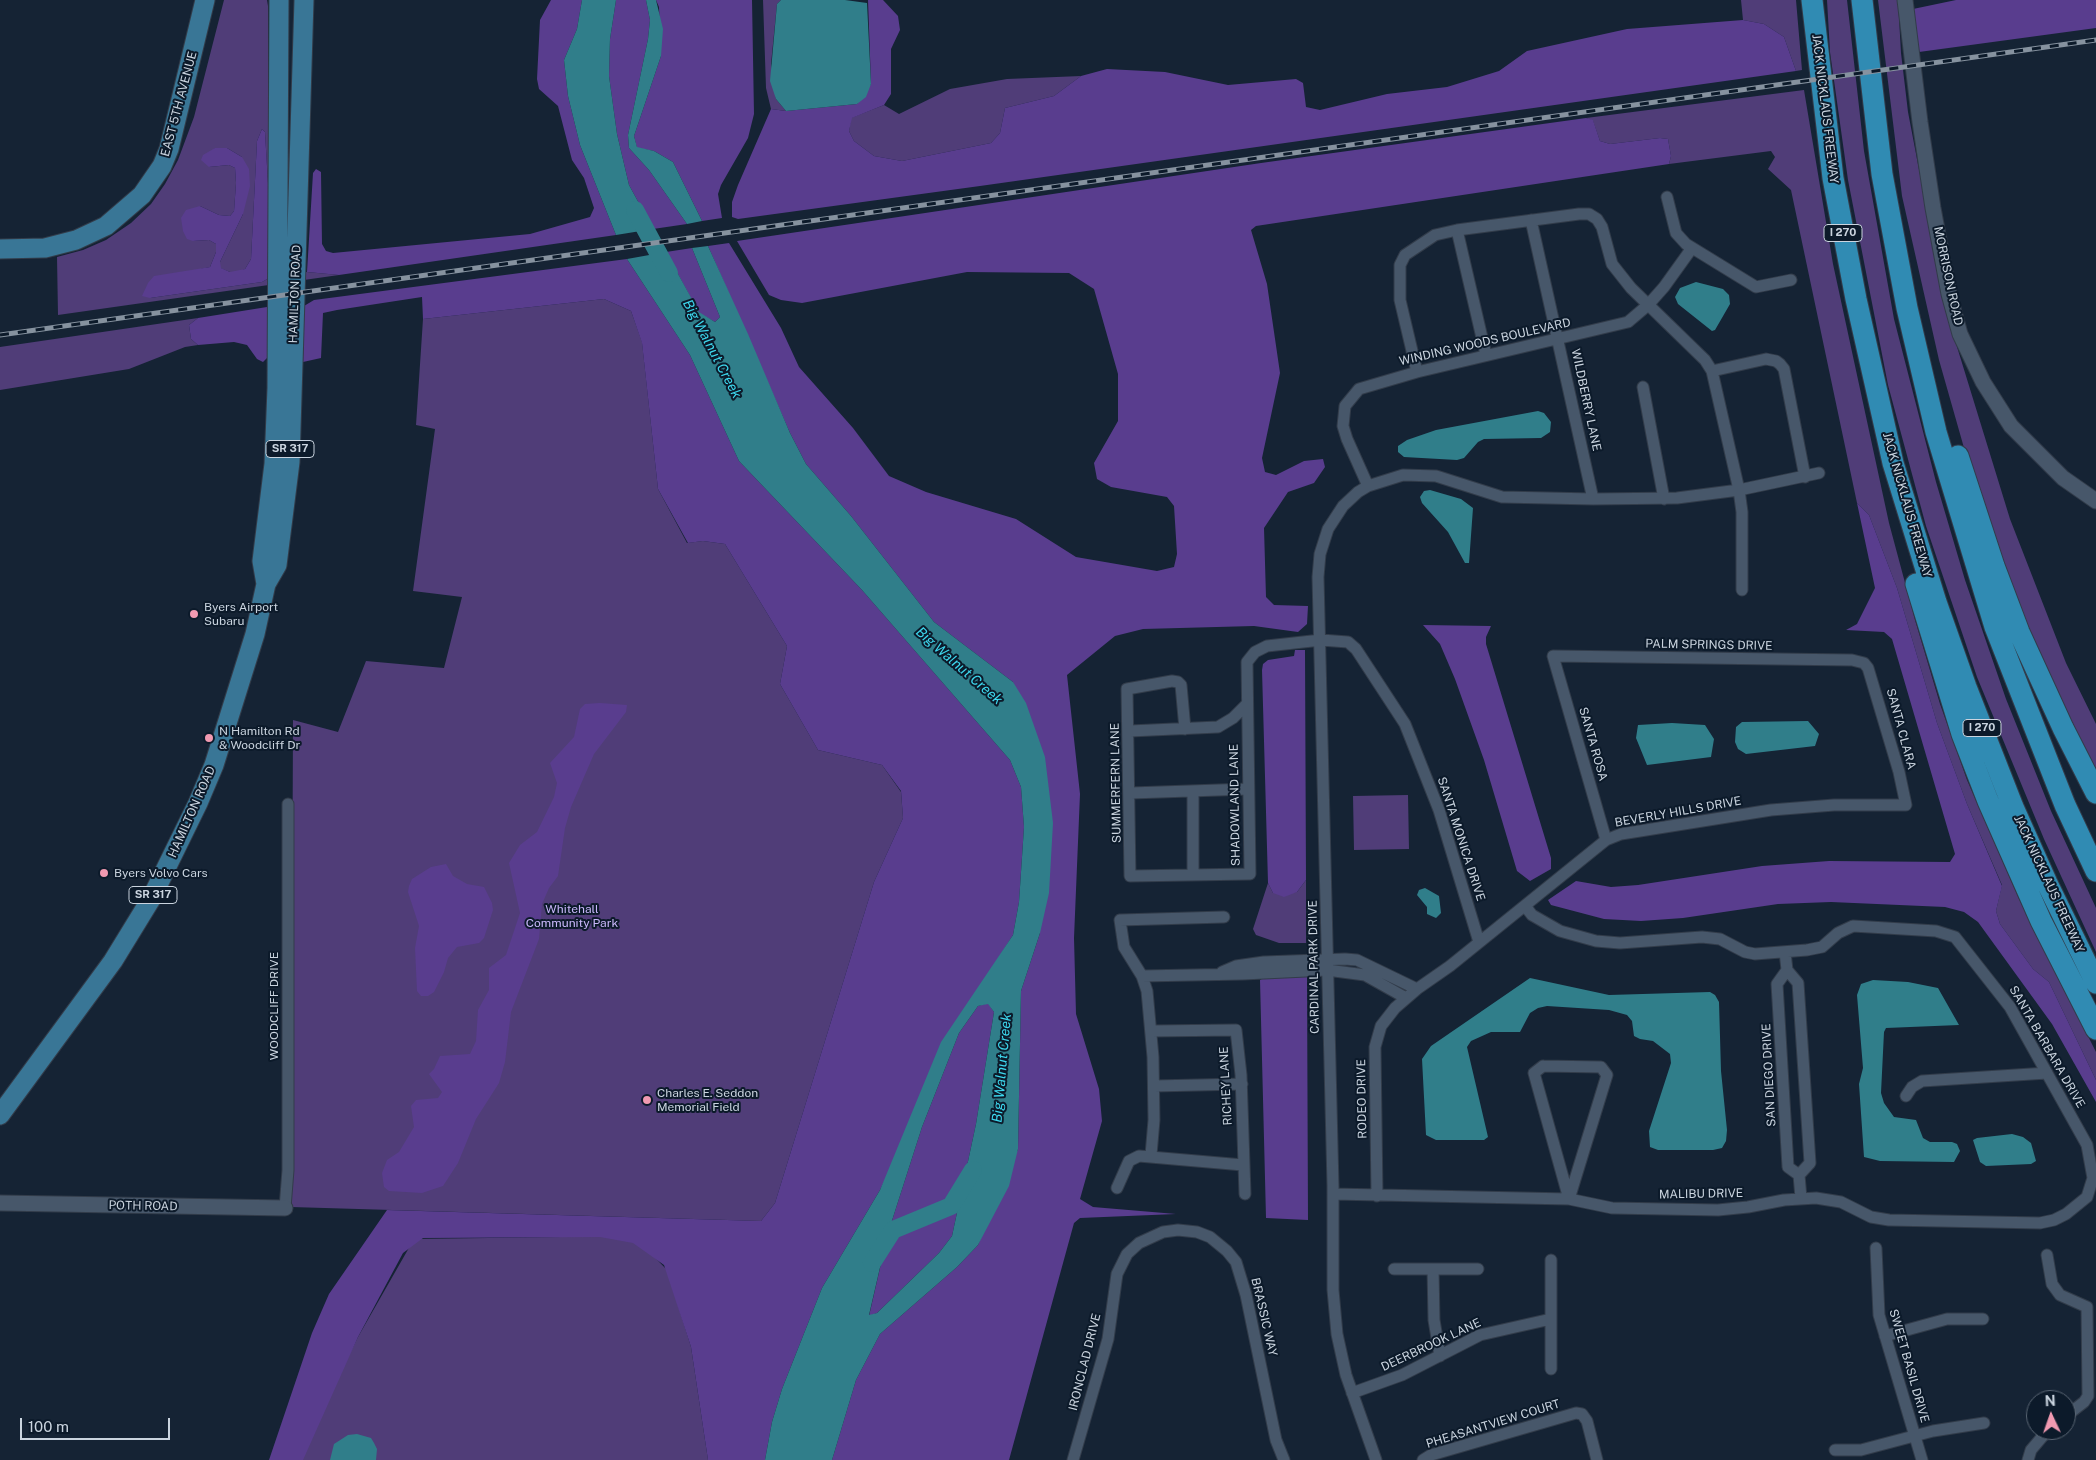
<!DOCTYPE html>
<style>
body{margin:0}
#map{position:relative;width:2096px;height:1460px;overflow:hidden;background:#152334;font-family:"Public Sans",sans-serif}
canvas{display:block}
.north{position:absolute;left:2026px;top:1390px;width:50px;height:50px;box-sizing:border-box;background:#0c1a2a;border:1px solid #586472;border-radius:50%;rotate:357deg;font-size:14px;font-weight:700;line-height:20px;text-align:center;color:#cad4df}
.north::after{content:'';display:block;margin:auto;width:18px;height:22px;background:#f19ab1;clip-path:polygon(50% 0,100% 100%,50% 72%,0 100%)}
.scale{position:absolute;left:20px;top:1418px;width:150px;height:22px;box-sizing:border-box;border:2px solid #cad4df;border-top:0;padding-left:6px;font-size:15px;line-height:18px;white-space:nowrap;color:#cad4df;-webkit-text-stroke:4px #0c1a2a;paint-order:stroke}
</style>
<div id="map">
<canvas width="2096" height="1460"></canvas>
<div class="north">N</div>
<div class="scale">100 m</div>
</div>
<script>
const c = document.querySelector('canvas').getContext('2d');
c.lineJoin = 'round';
function paint(path, color) {
  c.fillStyle = color;
  c.fill(path, 'evenodd');
}
function poly(rows) {
  const path = new Path2D();
  for (const r of rows) {
    path.moveTo(r[0], r[1]);
    for (let i = 2; i < r.length; i += 2) path.lineTo(r[i], r[i + 1]);
  }
  return path;
}
function strokePath(path, color, width, dash) {
  c.strokeStyle = color;
  c.lineWidth = width;
  c.lineCap = dash ? 'butt' : 'round';
  c.setLineDash(dash || []);
  c.stroke(path);
}
function drawText(font, color, halo, rows, align = 'center') {
  c.font = font + ' "Public Sans",sans-serif';
  c.lineWidth = 4;
  c.setLineDash([]);
  c.textBaseline = 'middle';
  c.strokeStyle = halo;
  c.fillStyle = color;
  for (const [text, x, y, turn = 0] of rows) {
    c.save();
    c.translate(x, y);
    c.rotate((+turn || 0) * Math.PI / 180);
    c.textAlign = isNaN(turn) ? turn : align;
    if (halo) c.strokeText(text, 0, 0);
    c.fillText(text, 0, 0);
    c.restore();
  }
}
paint(poly([
 [224,0,267,0,268,6,268,85,273,172,271,234,265,132,262,129,257,141,251,259,245,269,238,272,230,272,220,268,220,262,243,214,242,157,227,148,215,148,209,167,229,165,235,168,236,183,234,211,230,216,219,215,200,206,193,241,209,240,216,244,216,252,210,267,201,269,150,298,262,282,269,278,307,272,339,275,58,315,57,257,83,250,106,240,131,223,151,204,165,184,178,160,194,117],
 [763,0,781,0,777,4,771,64,776,99,786,111,771,109,766,88],
 [1741,0,1796,0,1802,70,1796,71,1784,37,1764,24,1743,20],
 [1827,0,1847,0,1864,151,1894,319,1936,482,1965,580,2006,699,2051,811,2096,908,2096,952,2044,839,1977,677,1926,526,1888,385,1848,180,1830,52],
 [1878,0,1898,0,1901,53,1908,112,1946,311,2010,519,2066,663,2096,724,2096,774,2041,664,1972,476,1939,360,1902,196],
 [1081,76,1054,96,1005,108,1000,133,991,143,902,161,874,156,854,141,849,131,851,118,884,105,899,114,950,89,1007,79],
 [1804,90,1833,264,1889,523,1915,620,1940,704,1967,780,2019,899,2096,1052,2096,1080,2049,982,2033,969,2000,924,1996,911,2002,885,1967,804,1937,723,1897,588,1869,515,1857,503,1791,190,1768,169,1775,157,1771,151,1669,164,1671,156,1668,139,1660,138,1610,144,1600,141,1593,121,1586,118],
 [604,299,631,311,642,342,658,489,687,543,703,541,725,544,787,646,780,684,818,750,882,765,901,792,903,818,874,882,775,1203,761,1221,291,1207,293,720,338,732,366,661,444,668,462,597,413,591,435,429,416,425,423,319],
 [198,318,189,325,191,339,198,345,185,347,129,369,0,390,0,347],
 [1408,795,1409,849,1354,850,1353,796],
 [1306,880,1306,943,1279,943,1256,935,1253,929,1268,883,1273,893,1297,892],
 [634,1236,667,1270,691,1347,708,1460,297,1460,358,1337,414,1239]
]), '#503d78');
paint(poly([
 [551,0,582,0,577,29,564,60,568,96,580,145,616,235,339,275,307,272,313,173,316,169,321,172,322,244,326,251,333,253,530,234,590,217,594,208,584,178,572,160,558,106,539,89,537,79,540,20],
 [616,0,646,0,650,20,648,39,628,135,629,148,649,170,687,224,653,229,629,185,617,134,609,76,610,39],
 [656,0,752,0,754,114,748,138,721,185,718,194,722,218,702,221,673,162,654,151,637,148,634,136,661,56,659,7],
 [868,0,883,0,898,16,900,30,891,49,891,94,884,105,852,118,849,131,854,141,874,156,902,161,991,143,1000,133,1005,108,1054,96,1081,76,1107,69,1165,72,1228,85,1296,79,1303,83,1306,107,1320,110,1387,94,1447,87,1499,71,1527,51,1627,29,1743,20,1764,24,1784,37,1796,71,980,186,738,219,732,217,732,202,738,185,771,109,786,111,857,104,871,84],
 [1956,0,2096,0,2096,28,1919,52,1913,9],
 [1586,118,1593,120,1600,141,1610,144,1660,138,1668,139,1671,156,1669,164,1256,226,1251,230,1267,284,1280,373,1262,458,1265,472,1276,475,1304,461,1323,459,1325,467,1314,483,1288,492,1264,528,1266,597,1274,605,1308,606,1307,624,1298,632,1254,626,1143,629,1115,636,1067,675,1080,794,1074,938,1076,1014,1099,1089,1102,1121,1080,1199,1093,1207,1176,1214,1080,1218,1074,1223,1009,1460,832,1460,856,1380,880,1334,957,1267,978,1245,1018,1149,1021,991,1040,933,1013,682,934,622,851,516,806,464,790,433,708,246,729,243,781,328,799,367,853,428,889,476,926,492,1016,519,1076,557,1157,571,1174,567,1177,554,1174,506,1167,497,1111,487,1097,479,1094,463,1118,421,1118,374,1094,289,1069,273,967,272,802,303,781,300,769,295,737,241,1261,163],
 [262,129,265,132,271,234,269,278,262,282,150,298,142,296,148,283,154,276,210,267,216,252,216,244,209,240,193,241,187,239,183,231,181,218,186,210,200,206,219,215,230,216,234,211,236,183,235,168,229,165,209,167,201,160,203,155,215,148,227,148,242,157,249,169,250,186,243,214,220,262,221,268,230,272,245,269,251,259,257,141],
 [692,248,720,317,715,322,699,313,666,252],
 [627,259,690,355,739,461,862,590,1010,760,1021,787,1024,827,1019,902,1013,935,985,979,880,1190,822,1288,782,1389,772,1422,765,1460,708,1460,691,1347,664,1265,633,1243,600,1237,423,1238,403,1253,358,1337,303,1460,269,1460,312,1333,329,1294,387,1210,761,1221,775,1203,874,882,903,818,901,791,882,765,818,750,780,684,787,646,725,544,703,541,688,543,658,489,642,343,631,311,604,299,423,319,422,297,337,310,323,313,321,358,303,362,304,306,314,300],
 [267,307,267,358,263,362,257,359,247,345,234,342,198,345,191,339,189,325,198,318],
 [1857,503,1869,515,1897,588,1937,723,1967,804,2002,886,1996,911,2000,924,2033,969,2049,982,2096,1080,2096,1102,2052,1024,1978,922,1964,912,1945,907,1831,902,1778,904,1683,918,1641,921,1604,919,1551,905,1548,900,1576,881,1611,887,1638,885,1762,866,1829,861,1950,862,1955,854,1892,639,1884,632,1846,630,1857,624,1875,588],
 [1423,625,1491,626,1486,637,1486,644,1551,858,1551,869,1530,881,1517,871,1484,760,1455,679,1440,644],
 [1295,650,1305,650,1306,880,1297,892,1284,897,1273,893,1268,883,1262,670,1263,664,1268,660,1294,656],
 [600,703,627,705,626,712,594,754,571,807,565,828,558,876,549,888,542,904,539,939,511,1012,505,1062,499,1083,476,1119,458,1163,443,1186,422,1193,389,1191,384,1187,382,1173,387,1160,399,1152,414,1127,411,1106,416,1100,438,1098,442,1092,429,1074,434,1069,440,1056,470,1054,476,1041,478,1010,489,990,489,968,506,955,520,913,509,863,520,845,537,832,554,797,557,783,550,763,574,737,580,709,585,704],
 [446,864,453,876,467,884,484,887,492,903,493,910,484,938,479,943,457,947,448,958,444,972,434,992,428,996,421,996,417,991,415,948,419,926,408,892,409,886,412,879,431,867],
 [1307,974,1308,1220,1266,1218,1260,980,1267,976],
 [988,1003,994,1012,976,1124,952,1236,939,1253,877,1313,869,1316,888,1233,922,1127,959,1033,978,1006]
]), '#593d8e');
paint(poly([
 [582,0,616,0,610,39,609,76,617,134,629,185,653,229,616,235,580,145,568,96,564,60,577,29],
 [646,0,656,0,663,29,661,56,634,136,637,147,654,151,673,162,702,221,687,224,649,170,629,148,628,135,648,39,650,20],
 [781,0,845,0,867,3,871,84,866,97,857,104,786,111,776,99,770,81,777,4],
 [708,246,748,334,790,433,806,464,851,516,934,622,1013,682,1026,703,1045,757,1053,823,1049,893,1040,933,1021,991,1018,1149,1009,1186,978,1245,957,1267,880,1334,856,1380,832,1460,765,1460,772,1422,782,1389,822,1288,880,1190,941,1042,1013,935,1019,902,1024,827,1021,787,1010,760,862,590,739,461,690,355,627,259,666,252,699,312,715,322,720,317,692,248],
 [988,1004,994,1012,976,1124,952,1236,939,1253,877,1313,869,1315,888,1233,922,1127,959,1033,978,1006],
 [1696,282,1723,289,1729,295,1730,304,1715,330,1712,331,1678,304,1675,297,1680,288],
 [1538,411,1544,413,1551,422,1550,432,1541,438,1484,439,1478,442,1464,458,1457,460,1404,457,1398,452,1398,446,1407,440,1436,430],
 [1430,490,1461,499,1473,508,1469,563,1465,563,1448,532,1422,503,1420,497,1424,491],
 [1808,721,1819,734,1815,746,1746,754,1738,749,1735,742,1736,727,1742,722],
 [1672,723,1705,725,1714,739,1711,757,1647,765,1636,738,1638,725],
 [1425,888,1439,896,1441,913,1436,918,1427,914,1427,907,1417,895,1419,890],
 [1530,978,1609,995,1710,992,1715,995,1719,1002,1721,1071,1727,1130,1726,1141,1722,1148,1713,1150,1658,1150,1650,1147,1649,1131,1671,1063,1670,1054,1653,1041,1640,1039,1634,1036,1632,1021,1627,1015,1609,1010,1547,1006,1538,1008,1530,1013,1520,1032,1491,1032,1471,1041,1467,1047,1488,1137,1484,1140,1436,1140,1426,1135,1422,1059,1431,1046],
 [1873,980,1908,982,1938,988,1959,1025,1886,1028,1884,1032,1881,1093,1884,1103,1894,1117,1916,1120,1923,1138,1930,1142,1952,1142,1957,1144,1960,1151,1954,1162,1880,1161,1864,1157,1859,1084,1863,1068,1857,995,1861,984],
 [2012,1134,2023,1137,2031,1143,2036,1161,2031,1164,1986,1166,1980,1162,1973,1140,1977,1138],
 [357,1434,371,1438,374,1443,377,1449,376,1460,330,1460,334,1444,348,1435]
]), '#307e8a');
strokePath(poly([
 [635,210,669,273],
 [872,1263,893,1230,951,1206,973,1170]
]), '#307e8a', 18);
const minor = poly([
 [1667,197,1676,233,1686,244,1756,287,1791,280],
 [1531,220,1593,499],
 [1457,230,1486,355],
 [1712,371,1766,359,1776,361,1780,364,1784,369,1805,477],
 [1417,372,1400,300,1400,265,1405,255,1435,235,1457,230,1579,214,1589,214,1597,219,1602,227,1612,264,1631,288,1705,360,1712,371,1739,490,1742,512,1742,590],
 [1643,387,1664,499],
 [1368,486,1347,439,1343,426,1345,406,1359,389,1417,372,1628,322,1648,305,1664,287,1692,248],
 [1185,729,1181,685,1178,682,1172,681,1127,689,1130,876,1250,874,1247,662,1255,652,1267,646,1321,640,1348,642,1356,649,1405,724,1439,810,1479,942],
 [1130,731,1218,727,1233,718,1246,705],
 [1131,793,1248,789],
 [1193,874,1193,792],
 [1785,952,1787,970,1798,983,1810,1163,1799,1175,1801,1198],
 [1787,970,1777,984,1788,1167,1799,1175],
 [1222,972,1236,966,1264,962,1345,959,1357,960,1417,989],
 [1142,976,1243,974,1327,970,1365,975,1406,998],
 [1151,1031,1236,1030,1241,1075,1245,1194],
 [1543,1066,1601,1067,1607,1075,1569,1199,1534,1073,1543,1066],
 [1154,1086,1242,1084],
 [1906,1096,1912,1087,1922,1081,2047,1073],
 [1151,1155,1154,1120,1153,1057,1147,991,1142,976,1124,947,1120,920,1224,917],
 [1117,1188,1129,1161,1139,1156,1243,1165],
 [1333,1194,1569,1199,1612,1208,1718,1210,1748,1207,1784,1200,1816,1198,1841,1202,1871,1217,1889,1220,2040,1223,2054,1220,2066,1214,2087,1197,2093,1178,2087,1145,2010,1007,1955,937,1936,931,1853,926,1838,933,1822,947,1807,950,1755,954,1745,952,1720,939,1702,937,1620,943,1596,941,1560,931,1532,915,1525,906],
 [1377,1196,1375,1047,1381,1026,1395,1008,1417,989,1450,966,1606,840,1621,834,1771,810,1834,805,1906,805,1899,772,1868,668,1864,663,1852,660,1553,656,1606,840],
 [285,1208,288,1170,288,804],
 [1876,1248,1879,1315,1922,1460],
 [2047,1255,2052,1284,2060,1295,2087,1307,2088,1396,2084,1402,2066,1416],
 [1394,1269,1478,1269],
 [1433,1269,1434,1320,1440,1356],
 [1885,1336,1947,1319,1983,1319],
 [1551,1369,1551,1260],
 [1352,1393,1402,1375,1480,1335,1551,1319],
 [1835,1450,1861,1450,1933,1431,1984,1423],
 [1073,1460,1108,1339,1117,1274,1127,1254,1139,1243,1163,1232,1178,1230,1197,1232,1210,1237,1227,1251,1236,1262,1246,1295,1276,1440,1284,1460],
 [1376,1460,1346,1375,1337,1334,1333,1290,1333,1186,1318,577,1320,554,1328,529,1343,506,1358,492,1368,486,1403,475,1436,476,1502,497,1593,499,1677,498,1739,490,1819,473],
 [1423,1460,1431,1455,1576,1413,1582,1414,1587,1421,1597,1460],
 [2028,1460,2031,1450,2048,1430]
]);
const tertiary = poly([
 [1905,0,1920,122,1933,208,1949,294,1960,334,1983,382,2011,426,2063,478,2096,501],
 [0,1203,285,1208]
]);
const primary = poly([
 [0,249,45,248,76,240,106,226,142,195,162,166,169,149,205,0],
 [266,584,277,565,290,462,304,0],
 [0,1115,113,961,151,899,198,803,214,765,255,634,266,584,262,561,274,464,277,388,279,0]
]);
const motorway = poly([
 [1812,0,1833,178,1856,299,1893,463,1936,602,1966,687,2013,807,2047,883,2096,983],
 [1862,0,1882,174,1907,308,1936,432,1995,627,2065,805,2096,871],
 [1958,456,1994,566,2019,632,2063,728,2096,793],
 [1916,584,1962,734,1988,801,2041,921,2096,1029]
]);
strokePath(minor, '#323c4a', 13);
strokePath(tertiary, '#323c4a', 17);
strokePath(primary, '#323c4a', 21);
strokePath(motorway, '#323c4a', 23);
strokePath(minor, '#47576a', 11);
strokePath(tertiary, '#47576a', 15);
strokePath(primary, '#397696', 19);
strokePath(motorway, '#308bb3', 21);
const rail = poly([
 [0,335,2096,40]
]);
strokePath(rail, '#86929f', 5);
strokePath(rail, '#0c1a2a', 3, [9]);
for (const [x, y, r, color] of [
 [194,614,5,"#f19ab1"],
 [209,738,5,"#f19ab1"],
 [104,873,5,"#f19ab1"],
 [647,1100,5,"#f19ab1"]
]) {
  const dot = new Path2D();
  dot.arc(x, y, r, 0, 2 * Math.PI);
  c.fillStyle = color;
  c.fill(dot);
  strokePath(dot, '#0c1a2a', 2);
}
for (const [x, y, w] of [
 [1843,233,38],
 [290,449,48],
 [1982,728,38],
 [153,895,48]
]) {
  const box = new Path2D();
  box.roundRect(x - w / 2, y - 8.5, w, 17, 4);
  c.fillStyle = '#0c1a2a';
  c.fill(box);
  strokePath(box, '#cad4df', 1);
}
drawText('bold 11px', '#cad4df', null, [
 ["I 270",1843,233],
 ["SR 317",290,449],
 ["I 270",1982,728],
 ["SR 317",153,895]
]);
drawText('12px', '#cad4df', '#0c1a2a', [
 ["EAST 5TH AVENUE",179,104,-75],
 ["JACK NICKLAUS FREEWAY",1825,109,83],
 ["MORRISON ROAD",1948,276,78],
 ["HAMILTON ROAD",295,294,-88],
 ["WINDING WOODS BOULEVARD",1485,342,-13],
 ["WILDBERRY LANE",1586,400,78],
 ["JACK NICKLAUS FREEWAY",1907,505,74],
 ["PALM SPRINGS DRIVE",1709,645,1],
 ["SANTA CLARA",1901,729,75],
 ["SANTA ROSA",1593,744,74],
 ["SUMMERFERN LANE",1116,783,-91],
 ["SHADOWLAND LANE",1235,805,-91],
 ["HAMILTON ROAD",192,812,-66],
 ["BEVERLY HILLS DRIVE",1678,812,-10],
 ["SANTA MONICA DRIVE",1461,839,72],
 ["JACK NICKLAUS FREEWAY",2049,884,65],
 ["CARDINAL PARK DRIVE",1314,967,-91],
 ["WOODCLIFF DRIVE",274,1006,-90],
 ["SANTA BARBARA DRIVE",2047,1047,60],
 ["SAN DIEGO DRIVE",1769,1075,-93],
 ["RICHEY LANE",1226,1086,-93],
 ["RODEO DRIVE",1362,1099,-91],
 ["MALIBU DRIVE",1701,1194,-1],
 ["POTH ROAD",143,1206,1],
 ["BRASSIC WAY",1264,1317,77],
 ["DEERBROOK LANE",1431,1345,-25],
 ["IRONCLAD DRIVE",1085,1362,-76],
 ["SWEET BASIL DRIVE",1909,1366,74],
 ["PHEASANTVIEW COURT",1493,1424,-17]
]);
drawText('12px', '#cad4df', '#0c1a2a', [
 ["Byers Airport",204,607],
 ["Subaru",204,621],
 ["N Hamilton Rd",219,731],
 ["& Woodcliff Dr",219,745],
 ["Byers Volvo Cars",114,873],
 ["Charles E. Seddon",657,1093],
 ["Memorial Field",657,1107]
], 'left');
drawText('12px', '#c9b7fa', '#0c1a2a', [
 ["Whitehall",572,909],
 ["Community Park",572,923]
]);
drawText('italic 14px', '#3dd7ed', '#0c1a2a', [
 ["Big Walnut Creek",712,349,62],
 ["Big Walnut Creek",959,666,41],
 ["Big Walnut Creek",1002,1068,-85]
]);
</script>
